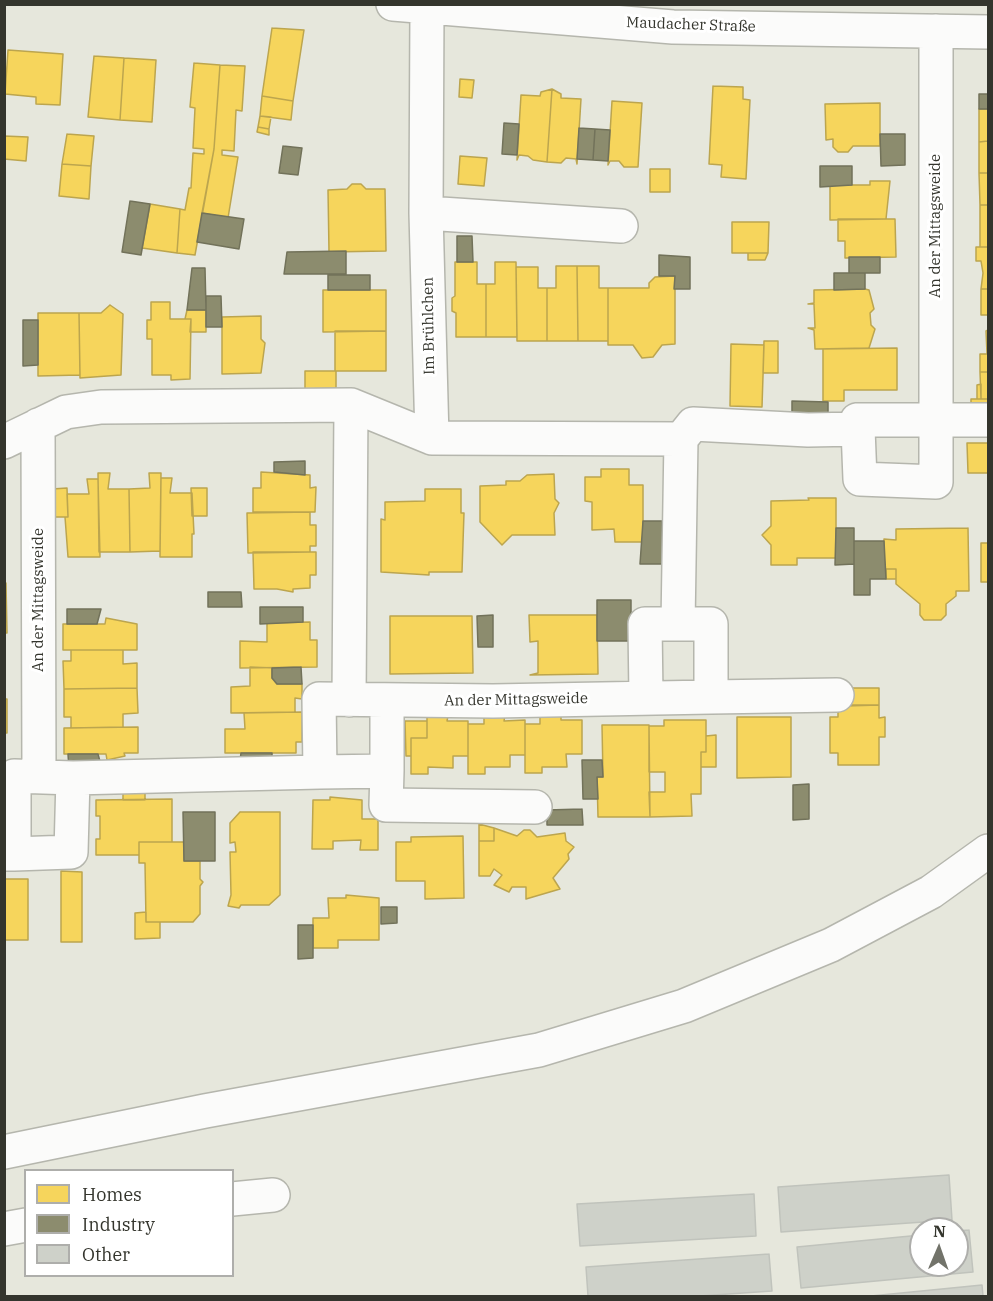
<!DOCTYPE html>
<meta charset="utf-8">
<style>
body{margin:0}
#map{position:relative;width:993px;height:1301px;overflow:hidden;background:#e6e7dc;font-family:"IBM Plex Serif",serif}
canvas{display:block}
.frame{position:absolute;inset:0;border:6px solid #34352d;pointer-events:none}
.legend{position:absolute;left:24px;top:1169px;width:210px;height:108px;box-sizing:border-box;background:#fff;border:2px solid #aeaeab;margin:0;padding:8px 10px;list-style:none;font-size:18px;color:#34352d}
.legend li{display:flex;align-items:center;gap:12px;height:30px}
.legend b{width:30px;border:2px solid #aeaeab}
.north{position:absolute;left:909px;top:1217px;width:60px;height:60px;box-sizing:border-box;background:#fff;border:2px solid #aeaeab;border-radius:50%;rotate:2deg;font-size:16px;font-weight:700;line-height:24px;text-align:center;color:#34352d}
.north::after{content:'';display:block;margin:auto;width:21px;height:27px;background:#72736a;clip-path:polygon(50% 0,100% 100%,50% 72%,0 100%)}
</style>
<div id="map">
<canvas width="993" height="1301"></canvas>
<div class="frame"></div>
<ul class="legend">
<li><b style="height:16px;background:#f6d55c"></b>Homes</li>
<li><b style="height:16px;background:#8c8c6e"></b>Industry</li>
<li><b style="height:16px;background:#ced1c9"></b>Other</li>
</ul>
<div class="north">N</div>
</div>
<script>
const c = document.querySelector('canvas').getContext('2d');
c.lineJoin = 'round';
function paint(path, color) {
  c.fillStyle = color;
  c.fill(path, 'evenodd');
}
function poly(rows) {
  const path = new Path2D();
  for (const r of rows) {
    path.moveTo(r[0], r[1]);
    for (let i = 2; i < r.length; i += 2) path.lineTo(r[i], r[i + 1]);
  }
  return path;
}
function strokePath(path, color, width, dash) {
  c.strokeStyle = color;
  c.lineWidth = width;
  c.lineCap = dash ? 'butt' : 'round';
  c.setLineDash(dash || []);
  c.stroke(path);
}
function drawText(font, color, halo, rows, align = 'center') {
  c.font = font + ' "IBM Plex Serif",serif';
  c.lineWidth = 6;
  c.setLineDash([]);
  c.textBaseline = 'middle';
  c.strokeStyle = halo;
  c.fillStyle = color;
  for (const [text, x, y, turn = 0] of rows) {
    c.save();
    c.translate(x, y);
    c.rotate((+turn || 0) * Math.PI / 180);
    c.textAlign = isNaN(turn) ? turn : align;
    if (halo) c.strokeText(text, 0, 0);
    c.fillText(text, 0, 0);
    c.restore();
  }
}
const homes = poly([
 [272,28,304,30,293,101,262,96,272,28],
 [8,50,63,54,60,105,36,104,36,97,5,94,8,50],
 [94,56,124,58,120,120,88,117,94,56],
 [124,58,156,60,152,122,120,120,124,58],
 [194,63,220,65,214,149,195,255,177,253,180,209,185,210,189,188,191,188,193,153,204,154,204,149,193,148,195,108,190,107,194,63],
 [220,65,245,66,242,111,236,110,234,151,222,150,222,155,238,157,228,218,202,213,214,149,220,65],
 [460,79,474,80,472,98,459,97,460,79],
 [713,86,743,87,743,99,750,100,746,179,721,177,722,165,709,164,713,86],
 [552,89,561,94,561,98,581,99,577,164,576,159,566,158,561,163,547,162,552,89],
 [552,89,547,162,533,160,528,156,519,155,517,160,521,95,540,96,541,92,552,89],
 [262,96,293,101,291,120,260,116,262,96],
 [612,101,642,103,638,167,624,167,619,161,610,161,608,165,612,101],
 [880,103,880,146,853,146,848,152,838,152,833,147,833,139,826,140,825,104,880,103],
 [979,109,988,109,988,141,979,142,979,109],
 [260,116,271,117,269,129,258,127,260,116],
 [258,127,269,129,269,135,257,132,258,127],
 [67,134,94,136,91,166,62,164,67,134],
 [4,136,28,137,26,161,4,159,4,136],
 [988,141,988,173,979,173,979,142,988,141],
 [460,156,487,158,484,186,458,184,460,156],
 [62,164,91,166,89,199,59,196,62,164],
 [650,169,670,169,670,192,650,192,650,169],
 [979,173,988,173,988,205,980,205,979,173],
 [870,181,890,181,886,219,830,220,830,185,870,185,870,181],
 [352,184,361,184,366,189,385,189,386,251,329,252,328,190,347,189,352,184],
 [150,204,180,209,177,253,142,248,150,204],
 [980,205,988,205,988,247,980,247,980,205],
 [838,219,895,219,896,257,845,258,845,241,838,241,838,219],
 [732,222,769,222,768,253,732,253,732,222],
 [976,247,988,247,988,289,981,289,983,273,981,261,976,261,976,247],
 [748,253,768,253,765,260,748,260,748,253],
 [455,262,477,262,477,284,486,284,486,337,456,337,456,313,452,311,452,298,455,296,455,262],
 [495,262,516,262,517,337,486,337,486,284,495,284,495,262],
 [556,266,577,266,578,341,547,341,547,288,556,288,556,266],
 [577,266,599,266,599,288,608,288,608,341,578,341,577,266],
 [516,267,538,267,538,288,547,288,547,341,517,341,516,267],
 [675,276,675,344,662,345,653,357,642,358,633,345,608,345,608,288,649,288,649,283,655,277,675,276],
 [865,289,869,290,874,309,870,313,871,325,875,329,869,348,815,349,814,330,808,328,815,328,814,304,808,304,814,303,814,290,865,289],
 [981,289,988,289,988,315,981,315,981,289],
 [323,290,386,290,386,331,323,332,323,290],
 [151,302,170,302,170,319,191,319,190,379,171,380,171,375,152,375,152,339,147,339,147,320,151,320,151,302],
 [110,305,123,314,121,375,80,378,79,313,101,313,110,305],
 [187,310,206,310,206,332,190,332,191,319,185,319,187,310],
 [38,313,79,313,80,375,38,376,38,313],
 [261,316,261,339,265,343,261,373,222,374,222,317,261,316],
 [988,330,988,372,980,372,980,354,987,354,986,331,988,330],
 [335,331,386,331,386,371,335,371,335,331],
 [764,341,778,341,778,373,763,373,764,341],
 [731,344,764,345,762,407,730,406,731,344],
 [897,348,897,390,844,390,844,401,823,401,823,349,897,348],
 [305,371,336,371,336,388,305,389,305,371],
 [980,372,988,372,988,399,981,399,980,372],
 [981,384,981,399,977,399,977,385,981,384],
 [971,399,988,399,988,414,971,414,971,399],
 [967,443,988,443,988,473,968,473,967,443],
 [601,469,629,469,629,485,643,485,643,542,615,542,614,529,592,530,592,502,585,501,585,477,601,477,601,469],
 [261,472,310,475,310,488,316,487,315,512,253,512,253,488,261,488,261,472],
 [98,473,110,473,108,489,129,489,130,552,99,552,98,473],
 [149,473,161,473,160,551,130,552,129,489,150,488,149,473],
 [554,474,555,499,559,503,554,513,555,535,512,535,502,545,480,522,480,486,506,485,506,481,520,481,527,475,554,474],
 [161,478,172,478,170,493,192,493,194,534,192,534,192,557,160,557,161,478],
 [87,479,98,479,100,557,68,557,65,517,68,517,67,494,89,494,87,479],
 [67,488,68,517,52,517,52,489,67,488],
 [191,488,207,488,207,516,192,516,191,488],
 [425,489,461,489,461,513,464,513,462,572,429,572,429,575,381,572,381,519,385,520,385,502,425,501,425,489],
 [808,498,836,498,836,558,797,558,797,565,771,565,771,545,762,535,771,526,771,501,809,500,808,498],
 [310,512,310,525,316,525,316,546,310,546,310,552,248,553,247,513,310,512],
 [968,528,969,591,956,591,956,596,946,604,946,615,941,620,924,620,920,615,920,604,896,584,896,569,884,569,884,539,896,540,896,529,968,528],
 [981,543,988,543,988,582,981,582,981,543],
 [253,552,316,552,316,575,310,575,310,588,293,589,293,592,277,589,254,589,253,552],
 [886,569,896,569,896,579,886,579,886,569],
 [4,583,6,583,7,633,4,633,4,583],
 [529,615,597,615,598,674,530,675,538,673,538,641,530,642,529,615],
 [390,616,472,616,473,673,390,674,390,616],
 [106,618,137,624,137,650,63,650,63,624,105,624,106,618],
 [310,622,310,640,317,640,317,667,240,668,240,641,267,642,267,623,310,622],
 [71,650,123,650,123,664,137,663,137,688,64,689,63,661,71,661,71,650],
 [250,667,272,668,272,678,277,684,302,684,302,699,295,698,295,712,231,713,231,687,250,686,250,667],
 [137,688,138,713,123,714,123,727,71,728,71,717,64,717,64,689,137,688],
 [847,688,879,688,879,705,846,706,847,688],
 [4,699,7,699,7,733,4,733,4,699],
 [838,705,879,705,879,718,885,717,885,737,879,737,879,765,838,765,838,753,830,753,830,717,838,717,838,705],
 [302,712,302,742,296,742,296,753,225,753,225,729,245,729,244,713,302,712],
 [484,715,505,715,504,721,525,720,525,755,510,755,510,767,485,767,485,774,468,774,468,724,484,724,484,715],
 [540,715,561,715,561,720,582,720,582,754,566,754,567,767,542,767,542,773,525,773,525,724,540,724,540,715],
 [427,716,448,716,447,721,468,721,468,756,453,756,453,768,428,767,428,774,411,774,411,738,427,738,427,716],
 [737,717,791,717,791,777,737,778,737,717],
 [664,720,706,720,706,752,701,752,701,794,691,794,692,816,650,817,649,792,665,792,665,772,649,772,649,726,664,726,664,720],
 [405,721,427,721,427,738,411,738,411,756,406,756,405,721],
 [602,725,649,725,650,817,598,817,597,777,603,777,602,725],
 [138,727,138,753,124,753,125,756,107,760,106,754,64,754,64,728,138,727],
 [716,735,716,767,701,767,701,752,706,752,706,736,716,735],
 [123,793,145,793,145,800,123,800,123,793],
 [330,797,362,800,362,819,378,819,378,850,360,850,361,840,333,841,333,849,312,849,313,800,330,800,330,797],
 [172,799,172,842,139,842,139,855,96,855,96,839,100,839,100,816,96,816,96,800,172,799],
 [240,812,280,812,280,895,269,905,241,905,239,908,228,906,231,895,230,852,236,852,235,842,230,843,230,823,240,812],
 [479,824,494,828,494,841,479,841,479,824],
 [494,828,517,836,524,830,530,830,537,837,565,833,566,841,574,847,568,854,569,859,553,878,560,889,526,899,526,887,512,887,509,892,494,885,502,875,494,869,490,876,479,876,479,841,494,841,494,828],
 [463,836,464,898,425,899,425,881,396,881,396,842,411,842,411,837,463,836],
 [139,842,184,842,184,861,200,861,200,879,203,882,200,886,200,914,193,922,146,922,145,863,139,863,139,842],
 [61,871,82,872,82,942,61,942,61,871],
 [4,879,28,879,28,940,4,940,4,879],
 [346,895,379,898,379,940,338,940,338,948,313,948,313,918,329,918,328,898,346,898,346,895],
 [146,912,146,922,160,922,160,938,135,939,135,913,146,912]
]);
paint(homes, '#f6d55c');
strokePath(homes, '#bca54e', 1.5);
const industry = poly([
 [979,94,988,94,988,109,979,109,979,94],
 [504,123,519,124,517,155,502,154,504,123],
 [579,128,595,129,593,160,577,159,579,128],
 [595,129,610,130,608,161,593,160,595,129],
 [880,134,905,134,905,165,881,166,880,134],
 [283,146,302,148,298,175,279,173,283,146],
 [820,166,852,166,852,185,820,187,820,166],
 [130,201,150,204,141,255,122,252,130,201],
 [202,213,244,219,239,249,197,242,202,213],
 [457,236,472,236,473,262,457,262,457,236],
 [346,251,346,274,284,274,287,252,346,251],
 [659,255,690,257,690,289,674,289,675,276,659,276,659,255],
 [849,257,880,257,880,273,849,273,849,257],
 [192,268,205,268,206,310,187,310,192,268],
 [834,273,865,273,865,289,834,290,834,273],
 [328,275,370,275,370,290,328,290,328,275],
 [206,296,221,296,222,327,206,327,206,296],
 [23,320,38,320,38,365,23,366,23,320],
 [792,401,828,402,828,415,792,416,792,401],
 [305,461,305,475,274,472,274,462,305,461],
 [643,521,662,521,663,564,640,564,643,521],
 [836,528,854,528,854,564,835,565,836,528],
 [854,541,884,541,886,579,870,579,870,595,854,595,854,541],
 [208,592,241,592,242,607,208,607,208,592],
 [597,600,631,600,631,641,597,641,597,600],
 [260,607,303,607,303,622,260,624,260,607],
 [67,609,101,609,97,624,67,624,67,609],
 [493,615,493,647,478,647,477,616,493,615],
 [301,667,302,684,277,684,272,678,272,668,301,667],
 [241,753,272,753,272,768,239,768,241,753],
 [68,754,98,754,102,769,69,770,68,754],
 [582,760,602,760,603,777,597,777,598,799,583,799,582,760],
 [809,784,809,819,793,820,793,785,809,784],
 [582,809,583,825,547,825,547,810,582,809],
 [183,812,215,812,215,861,184,861,183,812],
 [381,907,397,907,397,923,381,924,381,907],
 [298,925,313,925,313,958,298,959,298,925]
]);
paint(industry, '#8c8c6e');
strokePath(industry, '#72725a', 1.5);
const building = poly([
 [949,1175,952,1220,781,1232,778,1187,949,1175],
 [754,1194,756,1236,580,1246,577,1204,754,1194],
 [969,1230,973,1272,801,1288,797,1247,921,1235,921,1265,957,1265,957,1231,969,1230],
 [769,1254,772,1291,700,1296,588,1296,586,1267,769,1254],
 [982,1285,983,1296,871,1296,982,1285]
]);
paint(building, '#ced1c9');
strokePath(building, '#c0c3bc', 1.5);
const minor = poly([
 [393,4,673,27,988,32],
 [427,7,426,213,432,438],
 [426,213,621,226],
 [38,425,39,775],
 [858,429,857,420,988,420],
 [681,439,693,424,808,430,858,429,860,479,936,482,936,31],
 [4,442,66,412,101,407,351,405,432,438,681,439,678,624,711,624,711,697,493,701,319,699,320,772,73,778,14,776,14,854,4,854],
 [646,697,645,624,678,624],
 [711,697,837,695],
 [349,700,351,405],
 [387,771,386,805,535,807],
 [320,772,387,771,387,700],
 [14,854,71,852,73,778],
 [4,1152,205,1111,539,1050,684,1006,831,945,931,892,988,851],
 [232,1199,273,1195],
 [4,1229,26,1225]
]);
strokePath(minor, '#b5b6ad', 36);
strokePath(minor, '#fbfbfa', 33);
drawText('15px', '#34352d', '#fff', [
 ["Maudacher Straße",691,25,2],
 ["An der Mittagsweide",936,226,-90],
 ["Im Brühlchen",429,326,-91],
 ["An der Mittagsweide",39,600,-90],
 ["An der Mittagsweide",516,700,-1]
]);
</script>
